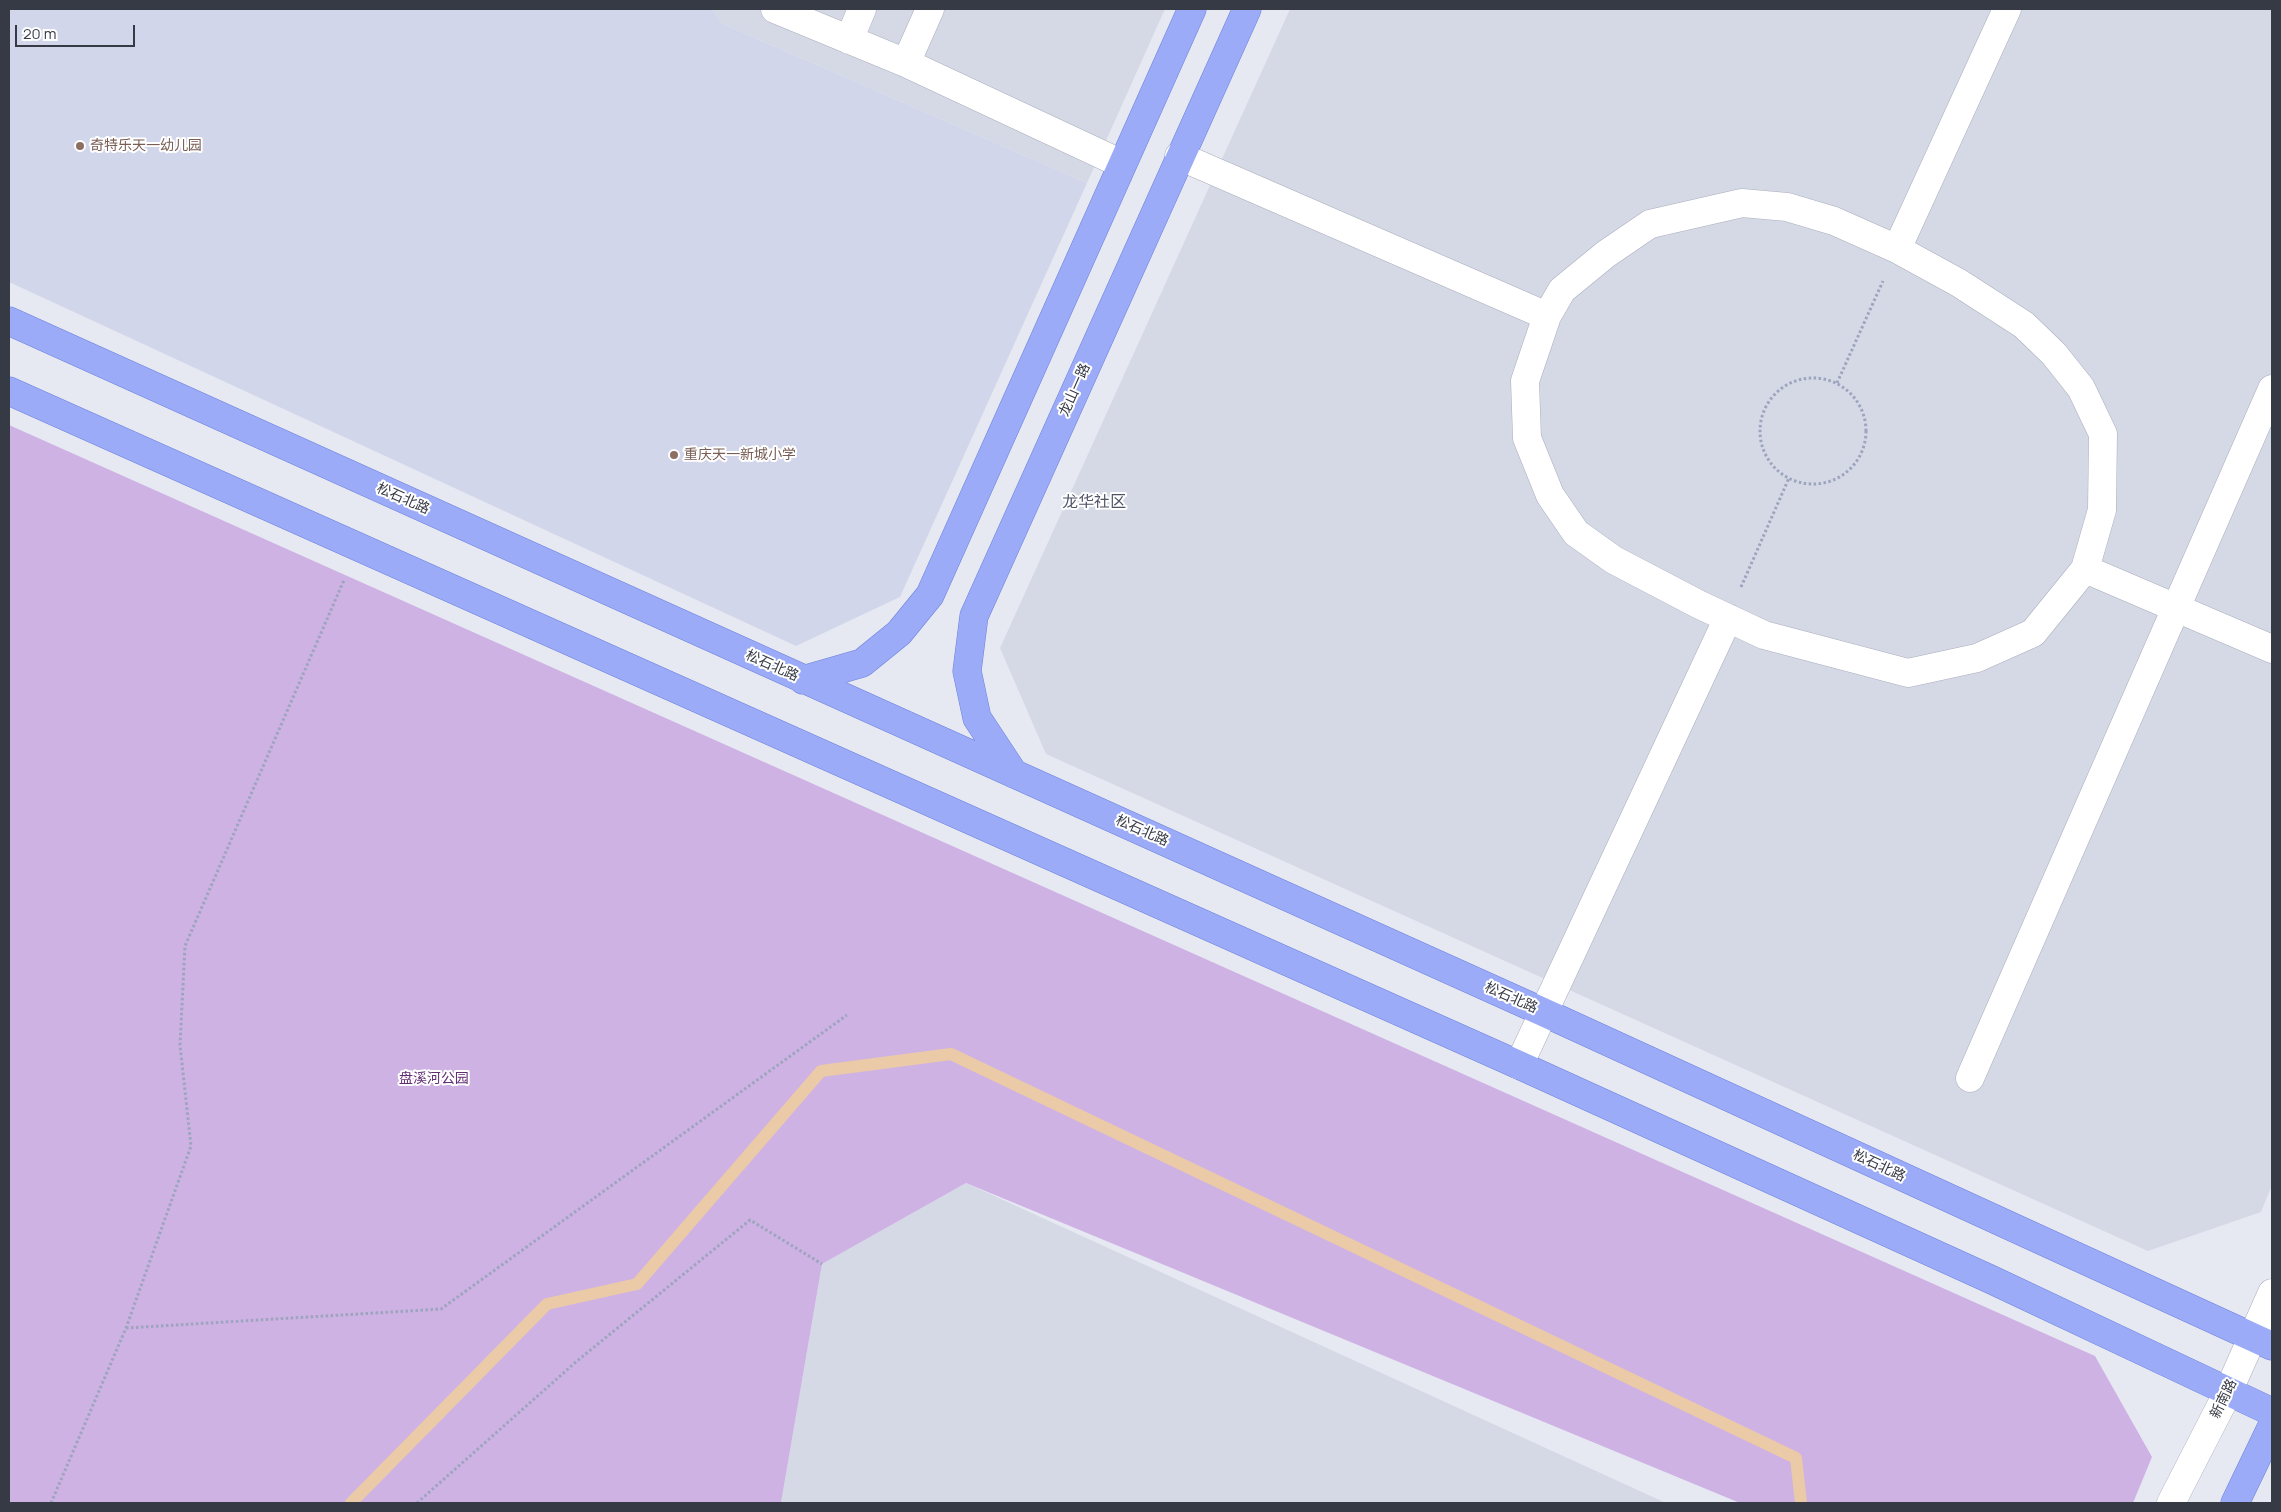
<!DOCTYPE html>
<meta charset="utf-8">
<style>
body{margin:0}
#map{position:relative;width:2281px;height:1512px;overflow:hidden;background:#e7e9f2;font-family:Manrope,sans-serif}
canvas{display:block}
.frame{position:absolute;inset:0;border:10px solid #363a45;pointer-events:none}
.scale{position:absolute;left:15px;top:25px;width:120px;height:22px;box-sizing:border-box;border:2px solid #363a45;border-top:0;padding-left:6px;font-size:15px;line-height:18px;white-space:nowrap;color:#363a45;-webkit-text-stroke:4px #fff;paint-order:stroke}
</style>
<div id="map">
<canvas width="2281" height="1512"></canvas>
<div class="frame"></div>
<div class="scale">20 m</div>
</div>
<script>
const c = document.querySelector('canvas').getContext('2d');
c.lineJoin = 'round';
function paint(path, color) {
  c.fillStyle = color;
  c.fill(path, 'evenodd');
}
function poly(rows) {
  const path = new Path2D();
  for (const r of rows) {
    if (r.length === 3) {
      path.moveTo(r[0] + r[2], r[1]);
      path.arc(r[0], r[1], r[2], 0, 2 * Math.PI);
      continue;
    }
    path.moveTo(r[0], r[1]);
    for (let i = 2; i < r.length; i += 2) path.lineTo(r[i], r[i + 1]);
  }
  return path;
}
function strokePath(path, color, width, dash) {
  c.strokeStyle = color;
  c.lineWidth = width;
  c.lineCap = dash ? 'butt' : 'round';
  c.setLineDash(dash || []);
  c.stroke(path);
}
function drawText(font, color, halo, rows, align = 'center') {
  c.font = font + ' Manrope,"Noto Sans SC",sans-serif';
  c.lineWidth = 4;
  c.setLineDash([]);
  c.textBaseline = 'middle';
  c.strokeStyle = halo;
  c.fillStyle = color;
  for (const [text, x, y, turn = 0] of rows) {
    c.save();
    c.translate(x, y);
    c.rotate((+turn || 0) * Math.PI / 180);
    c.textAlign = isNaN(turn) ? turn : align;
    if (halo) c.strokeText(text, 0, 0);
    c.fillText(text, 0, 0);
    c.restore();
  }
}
paint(poly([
 [712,9,1165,9,1087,183,721,23],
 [1290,9,2272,9,2272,1185,2261,1212,2148,1251,1046,754,1000,648],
 [966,1183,1666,1503,781,1503,822,1264]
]), '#d5d9e6');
paint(poly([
 [9,9,712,9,721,23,1087,183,900,597,796,646,9,282]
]), '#d2d6ea');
paint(poly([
 [9,425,2095,1356,2152,1457,2133,1503,1740,1503,966,1183,822,1264,781,1503,9,1503]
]), '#ceb2e4');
strokePath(poly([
 [351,1503,547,1304,637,1284,821,1071,951,1054,1796,1458,1801,1503]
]), '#ebcaa7', 12);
const minor = poly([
 [775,9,906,63,1122,164],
 [849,40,862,9],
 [906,63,930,9],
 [1179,156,1547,316],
 [1742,203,1787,207,1834,221,1897,249,1959,283,2024,325,2054,354,2081,388,2103,434,2102,510,2085,569,2033,633,1977,658,1908,673,1764,635,1698,604,1614,560,1576,533,1550,495,1527,438,1525,381,1547,316,1562,290,1606,254,1650,224,1742,203],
 [1897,249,2007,9],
 [2085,569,2272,649],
 [1519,1065,1728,618],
 [1970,1078,2272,389],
 [2171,1503,2228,1392,2272,1293]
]);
const major = poly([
 [9,321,1543,1012,2272,1346],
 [9,391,1519,1065,1990,1279,2272,1412],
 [803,680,862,663,899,633,930,595,1192,9],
 [1014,774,977,718,967,671,974,616,1247,9],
 [2235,1503,2272,1426]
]);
strokePath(minor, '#aaaebd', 29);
strokePath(major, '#6c81db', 29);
strokePath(poly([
 [1813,431,53],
 [1837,383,1883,281],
 [1741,587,1789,478],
 [126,1328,441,1309,847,1015],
 [51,1503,126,1328,191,1146,180,1045,185,946,344,580],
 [417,1503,577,1361,750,1220,822,1264]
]), '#9ca4be', 3, [2.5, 2.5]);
strokePath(minor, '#fff', 28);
strokePath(major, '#9babf7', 28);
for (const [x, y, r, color] of [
 [80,146,5,"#8d6e63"],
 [674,455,5,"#8d6e63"]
]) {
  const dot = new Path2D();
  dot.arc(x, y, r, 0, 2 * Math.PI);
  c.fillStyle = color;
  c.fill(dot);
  strokePath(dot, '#fff', 2);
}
drawText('14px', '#785e54', '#fff', [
 ["奇特乐天一幼儿园",90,146],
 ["重庆天一新城小学",684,455]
], 'left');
drawText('14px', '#363a45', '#fff', [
 ["龙山一路",1075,390,-66],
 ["松石北路",403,499,24],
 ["松石北路",772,666,24],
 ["松石北路",1142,831,24],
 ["松石北路",1511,998,24],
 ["松石北路",1879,1166,25],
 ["新南路",2224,1399,-64]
]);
drawText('14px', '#602e72', '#fff', [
 ["盘溪河公园",434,1079]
]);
drawText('16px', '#4e5567', '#fff', [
 ["龙华社区",1094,503]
]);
</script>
